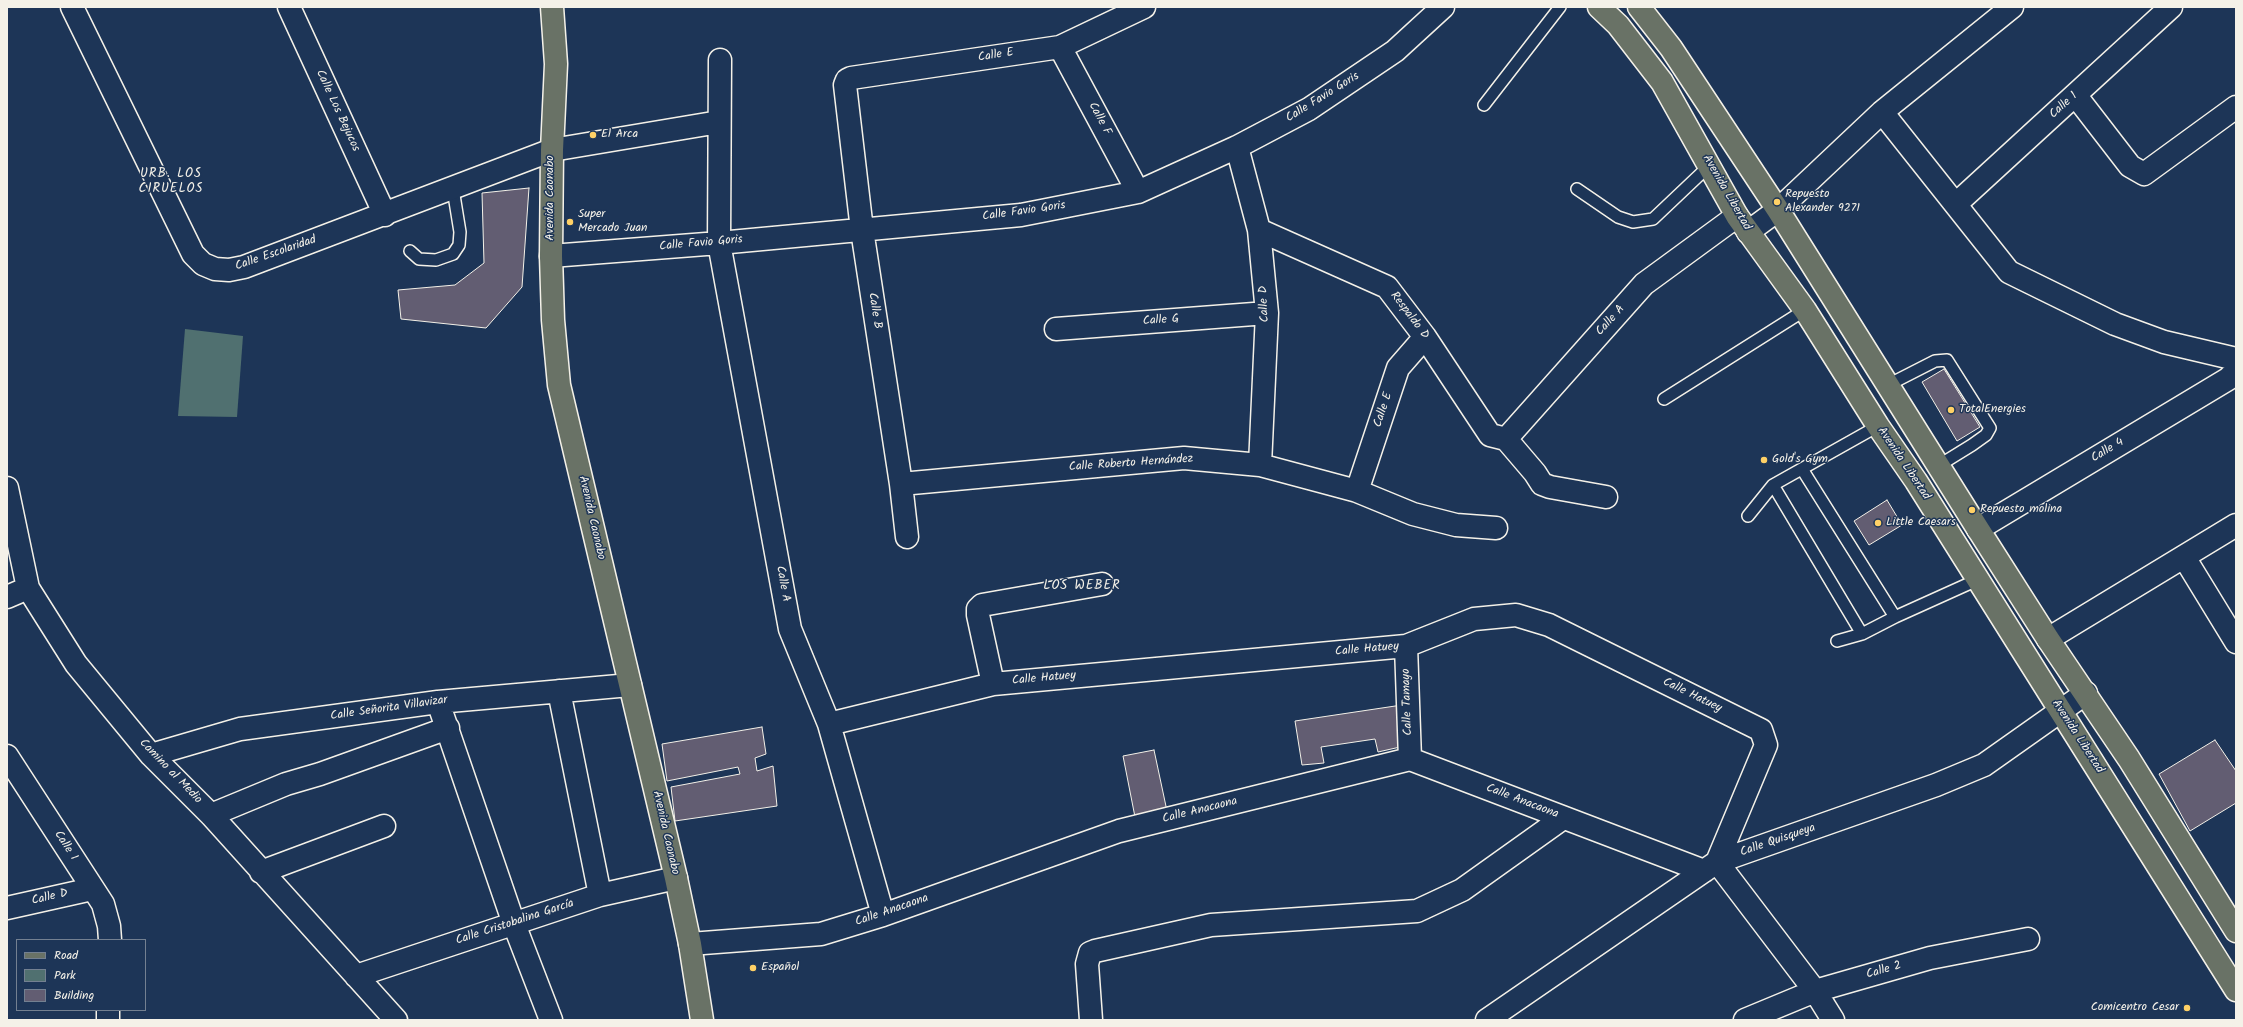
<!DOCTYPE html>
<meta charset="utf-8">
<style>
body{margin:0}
#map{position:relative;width:2243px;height:1027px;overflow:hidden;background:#1d3557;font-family:Kalam,sans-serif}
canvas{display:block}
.frame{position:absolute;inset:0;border:8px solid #f4f1e8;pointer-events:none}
.legend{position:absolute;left:16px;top:939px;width:130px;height:72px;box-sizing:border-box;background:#1d3557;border:1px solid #738091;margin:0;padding:5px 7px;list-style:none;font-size:12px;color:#f4f1e8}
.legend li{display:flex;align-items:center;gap:8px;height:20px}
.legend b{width:20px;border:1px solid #738091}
</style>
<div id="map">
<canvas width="2243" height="1027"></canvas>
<div class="frame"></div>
<ul class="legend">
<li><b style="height:5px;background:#697266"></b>Road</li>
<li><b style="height:11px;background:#507070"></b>Park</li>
<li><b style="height:11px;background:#625d72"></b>Building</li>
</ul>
</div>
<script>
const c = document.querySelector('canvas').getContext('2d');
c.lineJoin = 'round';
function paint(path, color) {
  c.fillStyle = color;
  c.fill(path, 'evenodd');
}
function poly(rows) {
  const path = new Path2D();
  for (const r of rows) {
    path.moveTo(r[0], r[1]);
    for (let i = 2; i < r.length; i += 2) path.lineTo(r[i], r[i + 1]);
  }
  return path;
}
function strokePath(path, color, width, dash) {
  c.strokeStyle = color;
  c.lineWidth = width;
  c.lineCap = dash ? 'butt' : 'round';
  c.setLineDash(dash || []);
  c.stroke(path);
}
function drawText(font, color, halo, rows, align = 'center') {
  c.font = font + ' Kalam,sans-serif';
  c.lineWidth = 3;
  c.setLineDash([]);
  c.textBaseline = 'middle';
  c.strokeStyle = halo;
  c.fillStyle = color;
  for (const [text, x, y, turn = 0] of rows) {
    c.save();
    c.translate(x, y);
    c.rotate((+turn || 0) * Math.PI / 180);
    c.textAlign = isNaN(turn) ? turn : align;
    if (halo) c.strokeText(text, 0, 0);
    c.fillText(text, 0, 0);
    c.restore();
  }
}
paint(poly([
 [185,329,243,336,237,417,178,416]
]), '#507070');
const building = poly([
 [529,188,522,287,486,328,401,319,398,290,455,285,484,263,482,193,529,188],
 [1944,369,1980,427,1957,441,1922,382,1944,369],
 [1887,500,1902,525,1869,545,1854,521,1887,500],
 [1402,705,1400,747,1378,752,1375,739,1321,747,1324,763,1302,765,1295,721,1402,705],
 [762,727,766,754,755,758,757,771,773,766,777,806,675,821,671,787,740,774,738,767,667,781,662,744,762,727],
 [2215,740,2236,771,2236,803,2190,831,2159,774,2215,740],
 [1154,750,1167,811,1135,817,1123,756,1154,750]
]);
paint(building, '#625d72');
strokePath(building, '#f4f1e8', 1);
const lane = poly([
 [1484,105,1560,7],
 [1577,189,1618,217,1633,222,1653,219,1710,165],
 [410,251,419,259,436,260,453,254,459,245,460,232,453,189],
 [1888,385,1935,361,1947,360,1990,428,1986,435,1972,445,1938,466],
 [1664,399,1805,310],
 [1802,469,1895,617],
 [1773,485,1862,634],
 [1748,516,1773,485,1878,426],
 [1837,641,1862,634,1895,617,1977,580]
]);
const street = poly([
 [72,7,193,254,203,264,215,269,229,270,244,267,552,150,719,122],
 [289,7,385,215],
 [1060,47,1138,192],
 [720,60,719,243,790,629,829,724,883,915],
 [2076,96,2130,166,2144,174,2236,107],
 [1882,112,2009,272,2115,324,2164,342,2236,359],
 [1237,147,1259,230,1267,313,1260,465],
 [1956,204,2171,7],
 [1259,230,1387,287,1425,337,1490,435,1506,439,1644,284,1737,216],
 [1748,232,1778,210,1882,112,2012,7],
 [551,256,719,243,1021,215,1138,192,1237,147,1309,109,1395,51,1443,7],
 [1056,329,1267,313],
 [1506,439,1535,473,1542,484,1550,487,1606,497],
 [901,484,1184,458,1260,465,1357,491,1413,514,1456,525,1496,528],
 [7,488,28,588,76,664,151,755,211,815,396,1020],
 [1357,491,1398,368,1425,337],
 [1978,529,2228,379,2236,371],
 [907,537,901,484,862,230,845,85,847,80,851,78,1060,47,1144,7],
 [2184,557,2236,642],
 [7,597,28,588],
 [2048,639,2236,525],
 [1406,646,1410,759],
 [993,684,978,615,978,609,982,605,1102,584],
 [559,691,600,895],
 [438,702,514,924,551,1020],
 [829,724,993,684,1406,646,1474,619,1516,615,1549,625,1761,730,1766,745,1717,862,1815,991,1833,1020],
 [151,755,240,729,438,702,630,685],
 [7,756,103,904,109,926,110,940],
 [211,815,286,784,320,774,448,728],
 [261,872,384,826],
 [7,908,92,889],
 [690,944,821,934,883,915,1119,831,1410,759,1704,871],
 [356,976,600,895,676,878],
 [108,1020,108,1010],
 [1091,1020,1087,964,1090,953,1095,951,1211,925,1417,911,1462,890,1563,818],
 [1487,1020,1717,862,1936,785,1984,765,2086,693],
 [1745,1020,1815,991,1930,958,2028,939]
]);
const primary = poly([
 [552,7,556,64,552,150,551,256,553,320,559,385,676,878,690,944,702,1020],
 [1599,7,1618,25,1662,82,1737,216,1805,310,1878,426,1916,481,2236,990],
 [1639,7,1671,48,1778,210,1978,529,2048,639,2129,759,2236,931]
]);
strokePath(lane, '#f4f1e8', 14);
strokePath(street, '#f4f1e8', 25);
strokePath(primary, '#f4f1e8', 25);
strokePath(lane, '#1d3557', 11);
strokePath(street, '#1d3557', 22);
strokePath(primary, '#697266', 22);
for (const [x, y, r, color] of [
 [593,135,4,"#ffd166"],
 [1777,202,4,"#ffd166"],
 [570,222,4,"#ffd166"],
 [1951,410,4,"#ffd166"],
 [1764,460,4,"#ffd166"],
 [1972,510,4,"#ffd166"],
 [1878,523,4,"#ffd166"],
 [753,968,4,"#ffd166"],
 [2187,1008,4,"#ffd166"]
]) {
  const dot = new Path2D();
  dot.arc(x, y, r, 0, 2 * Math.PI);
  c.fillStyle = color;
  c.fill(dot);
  strokePath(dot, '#1d3557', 1.5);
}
drawText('12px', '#f4f1e8', '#1d3557', [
 ["Calle E",996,56,-9],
 ["Calle Favio Goris",1323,98,-32],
 ["Calle 1",2064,106,-42],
 ["Calle Los Bejucos",337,111,65],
 ["Calle F",1099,119,62],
 ["Avenida Libertad",1726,193,60],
 ["Avenida Caonabo",551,198,-90],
 ["Calle Favio Goris",1024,212,-8],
 ["Calle Favio Goris",701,244,-5],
 ["Calle Escolaridad",276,254,-19],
 ["Calle D",1265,304,-93],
 ["Calle B",874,311,81],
 ["Respaldo D",1409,316,53],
 ["Calle G",1161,321,-4],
 ["Calle A",1611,321,-48],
 ["Calle E",1384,410,-72],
 ["Calle 4",2108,451,-31],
 ["Calle Roberto Hernández",1131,464,-4],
 ["Avenida Libertad",1903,464,56],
 ["Avenida Caonabo",591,518,77],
 ["Calle A",782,584,80],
 ["Calle Hatuey",1367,650,-5],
 ["Calle Hatuey",1044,679,-5],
 ["Calle Hatuey",1692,696,26],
 ["Calle Tamayo",1408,702,-92],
 ["Calle Señorita Villavizar",389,709,-8],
 ["Avenida Libertad",2077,737,57],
 ["Camino al Medio",170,772,46],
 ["Calle Anacaona",1522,802,21],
 ["Calle Anacaona",1200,811,-14],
 ["Avenida Caonabo",665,833,77],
 ["Calle Quisqueya",1778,841,-19],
 ["Calle I",65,846,57],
 ["Calle D",50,898,-13],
 ["Calle Anacaona",892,911,-19],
 ["Calle Cristobalina García",515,923,-18],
 ["Calle 2",1884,971,-16]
]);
drawText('12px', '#f4f1e8', '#1d3557', [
 ["El Arca",601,135],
 ["Repuesto",1785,195],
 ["Alexander 9271",1785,209],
 ["Super",578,215],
 ["Mercado Juan",578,229],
 ["TotalEnergies",1959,410],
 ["Gold's Gym",1772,460],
 ["Repuesto molina",1980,510],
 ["Little Caesars",1886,523],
 ["Español",761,968],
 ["Comicentro Cesar",2179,1008,"right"]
], 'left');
c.letterSpacing = '1px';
drawText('13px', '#f4f1e8', '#1d3557', [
 ["URB. LOS",171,175],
 ["CIRUELOS",171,190],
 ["LOS WEBER",1082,587]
]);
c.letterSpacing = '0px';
</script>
